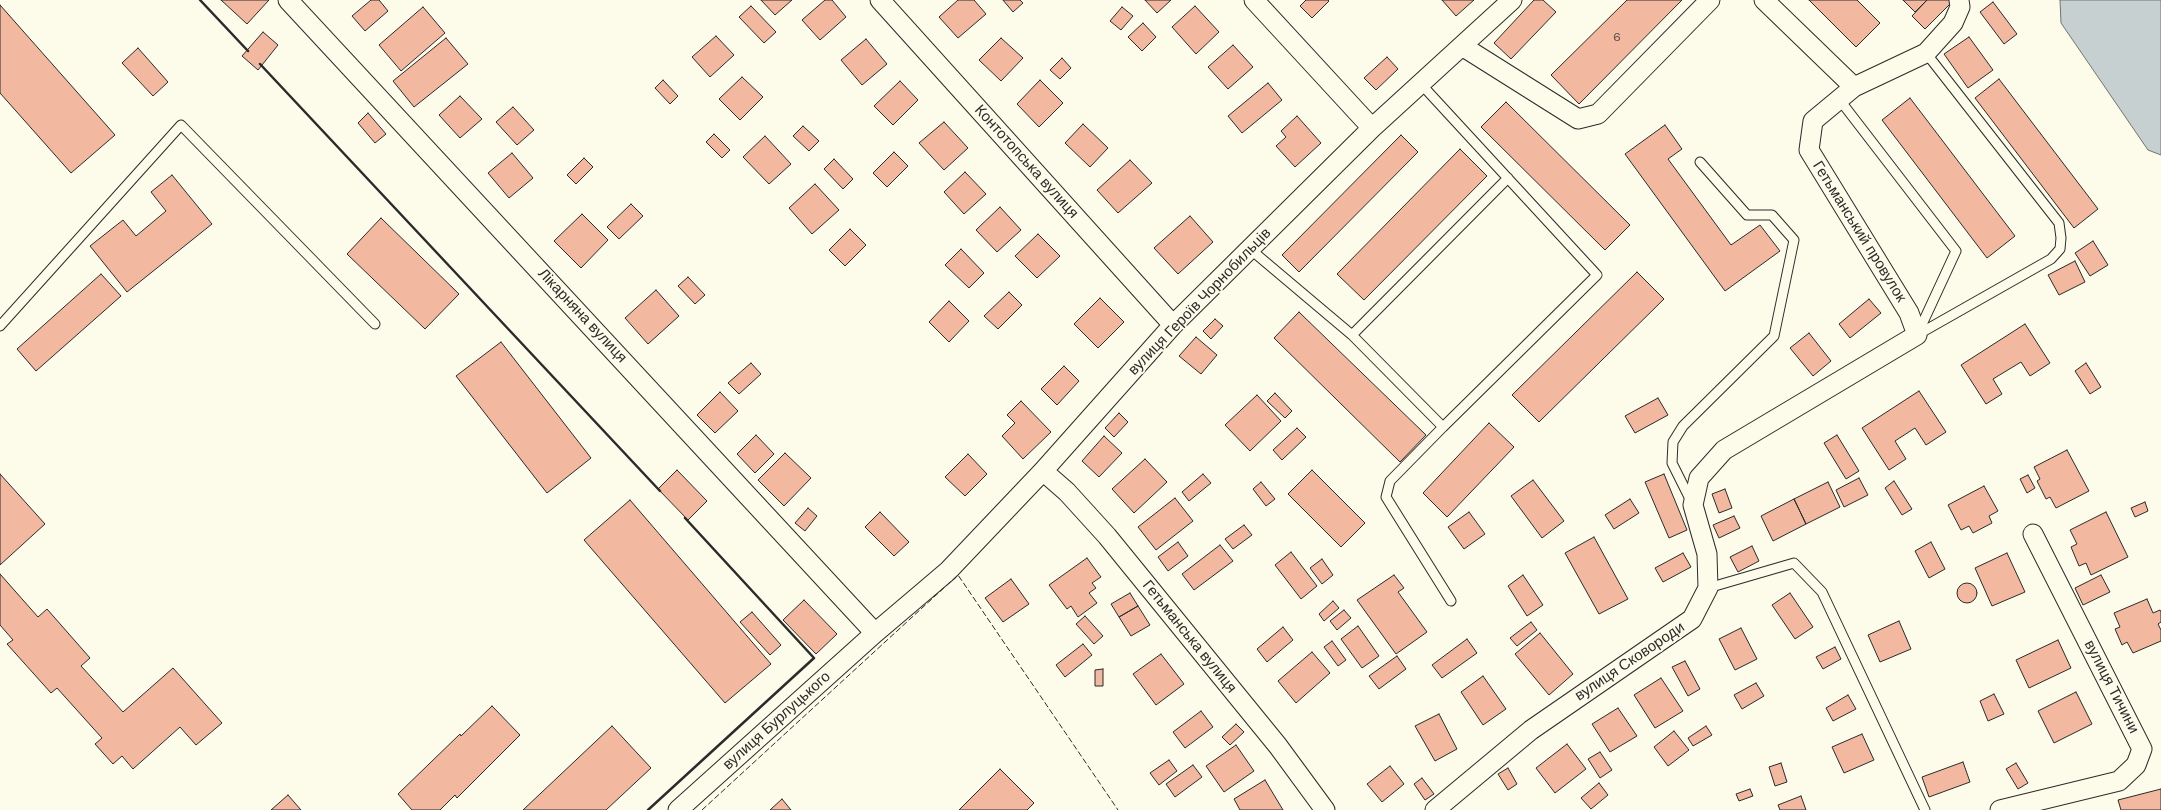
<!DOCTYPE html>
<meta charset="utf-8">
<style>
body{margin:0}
canvas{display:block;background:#fdfbea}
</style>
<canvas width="2161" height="810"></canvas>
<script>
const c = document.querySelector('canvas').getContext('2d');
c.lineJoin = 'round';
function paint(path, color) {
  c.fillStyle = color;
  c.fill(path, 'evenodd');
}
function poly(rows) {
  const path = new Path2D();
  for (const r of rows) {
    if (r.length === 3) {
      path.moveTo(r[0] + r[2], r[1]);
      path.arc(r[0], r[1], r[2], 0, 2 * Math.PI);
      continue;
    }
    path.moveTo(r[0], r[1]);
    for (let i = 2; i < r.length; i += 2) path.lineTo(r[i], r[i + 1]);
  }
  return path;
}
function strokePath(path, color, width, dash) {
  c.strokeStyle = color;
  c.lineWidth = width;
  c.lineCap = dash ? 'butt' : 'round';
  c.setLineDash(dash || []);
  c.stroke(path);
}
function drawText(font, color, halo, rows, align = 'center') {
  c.font = font + ' "DM Sans",sans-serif';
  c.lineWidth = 4;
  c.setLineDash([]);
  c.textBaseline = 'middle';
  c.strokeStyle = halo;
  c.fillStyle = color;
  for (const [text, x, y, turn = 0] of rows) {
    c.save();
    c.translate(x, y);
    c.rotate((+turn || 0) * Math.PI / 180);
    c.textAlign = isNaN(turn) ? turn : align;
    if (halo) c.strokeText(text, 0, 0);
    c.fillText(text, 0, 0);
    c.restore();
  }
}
const water = poly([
 [2060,0,2161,0,2161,155,2148,150,2061,23,2060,0]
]);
paint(water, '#c7d0d0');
strokePath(water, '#74746e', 1);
const building = poly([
 [221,0,269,0,247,24,221,0],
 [371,0,379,0,388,11,365,31,352,16,371,0],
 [761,0,792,0,775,15,761,0],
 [825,0,832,0,846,17,820,40,802,20,825,0],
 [958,0,974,0,986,14,958,38,939,17,958,0],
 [1003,0,1020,0,1023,3,1013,12,1003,0],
 [1145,0,1171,0,1157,13,1145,0],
 [1306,0,1328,0,1329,1,1312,18,1300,6,1306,0],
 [1442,0,1474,0,1456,16,1442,0],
 [1534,0,1543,0,1556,12,1511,59,1494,43,1534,0],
 [1627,0,1682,0,1579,104,1551,75,1627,0],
 [1809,0,1857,0,1880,23,1856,47,1809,0],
 [1903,0,1927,0,1915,12,1903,0],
 [1927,0,1954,0,1925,29,1912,16,1927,0],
 [1993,2,2017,34,2004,44,1980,12,1993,2],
 [0,5,115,135,71,173,0,93,0,5],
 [751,6,776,32,764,43,739,17,751,6],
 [1195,6,1219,32,1196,54,1172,27,1195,6],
 [423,7,445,33,401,71,379,45,423,7],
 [1122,7,1133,16,1121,30,1110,21,1122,7],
 [1143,23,1156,37,1142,51,1128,37,1143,23],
 [263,32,278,45,258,70,242,56,263,32],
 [716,36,734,55,710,77,692,57,716,36],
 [1969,37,1993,70,1968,88,1944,54,1969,37],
 [446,38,468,64,414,107,393,81,446,38],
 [1001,38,1023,58,1001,81,979,60,1001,38],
 [866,39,887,64,862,85,841,60,866,39],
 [1233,45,1253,67,1228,89,1208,67,1233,45],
 [138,48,168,82,153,96,122,63,138,48],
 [1387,57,1398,69,1376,90,1364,78,1387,57],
 [1062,58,1071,68,1060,79,1050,70,1062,58],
 [742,77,763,97,740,120,719,99,742,77],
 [1999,79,2098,209,2074,228,1975,98,1999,79],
 [663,80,678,96,670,104,655,88,663,80],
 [1040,80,1063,103,1039,127,1017,104,1040,80],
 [900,81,918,100,893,125,874,106,900,81],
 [1268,83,1282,100,1242,133,1228,116,1268,83],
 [460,96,482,119,460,138,439,115,460,96],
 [1910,98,2015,236,1987,258,1882,120,1910,98],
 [1506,102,1630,225,1605,250,1481,127,1506,102],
 [513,107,534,130,517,145,496,122,513,107],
 [368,113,386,134,375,143,358,123,368,113],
 [1297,116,1321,143,1295,167,1276,146,1286,137,1281,131,1297,116],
 [944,122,968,148,944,170,919,143,944,122],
 [1083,124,1108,148,1090,167,1065,143,1083,124],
 [1665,125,1682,149,1668,159,1731,245,1760,225,1780,251,1725,291,1625,154,1665,125],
 [803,126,819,141,809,151,793,136,803,126],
 [714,134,730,150,722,158,706,142,714,134],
 [1401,135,1418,152,1299,272,1282,255,1401,135],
 [765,136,791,164,769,184,743,157,765,136],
 [1460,149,1487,176,1364,300,1337,274,1460,149],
 [894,152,908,166,887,187,873,173,894,152],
 [512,153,533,178,509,198,488,173,512,153],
 [584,158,593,167,576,184,567,175,584,158],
 [834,159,853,179,843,189,824,169,834,159],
 [1130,160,1152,183,1118,213,1097,190,1130,160],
 [965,172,986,194,964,214,944,192,965,172],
 [172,175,212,224,127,292,90,246,123,220,136,236,166,211,151,192,172,175],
 [815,184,839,210,812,234,789,208,815,184],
 [631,204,643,216,619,239,607,227,631,204],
 [1000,207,1021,230,997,252,976,230,1000,207],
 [582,214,608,240,581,268,554,241,582,214],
 [1190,216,1213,242,1178,274,1154,248,1190,216],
 [381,218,459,294,425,329,347,254,381,218],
 [850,229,866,245,845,266,829,250,850,229],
 [1038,234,1060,256,1037,278,1015,256,1038,234],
 [2093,241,2108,265,2090,276,2075,253,2093,241],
 [961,249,984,273,969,288,945,265,961,249],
 [2075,261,2085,282,2059,295,2048,275,2075,261],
 [1637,272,1664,299,1539,422,1512,395,1637,272],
 [101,274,121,296,36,371,17,349,101,274],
 [688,277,705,295,695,304,678,286,688,277],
 [656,290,679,316,648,344,625,318,656,290],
 [1009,292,1022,305,998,329,984,316,1009,292],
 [1100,298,1124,322,1098,348,1074,324,1100,298],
 [1869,299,1881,313,1850,338,1839,324,1869,299],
 [949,301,969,321,949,342,929,322,949,301],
 [1299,312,1426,435,1400,462,1274,338,1299,312],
 [1215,319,1223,326,1211,339,1203,331,1215,319],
 [2025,324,2050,363,2030,376,2021,362,1993,379,2002,394,1986,404,1961,365,2025,324],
 [1809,333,1831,361,1813,376,1790,348,1809,333],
 [1196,337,1217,355,1201,374,1179,356,1196,337],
 [501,342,591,458,547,493,456,376,501,342],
 [751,363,761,374,739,394,728,383,751,363],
 [2086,363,2101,387,2090,394,2075,371,2086,363],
 [1064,366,1079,381,1057,405,1041,389,1064,366],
 [1919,391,1946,432,1926,445,1915,428,1895,441,1906,459,1889,470,1862,428,1919,391],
 [720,392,738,411,715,433,697,415,720,392],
 [1275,393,1292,411,1285,418,1267,401,1275,393],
 [1257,395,1281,421,1250,451,1225,425,1257,395],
 [1658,398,1668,415,1635,433,1625,416,1658,398],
 [1021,401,1051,432,1023,459,1002,436,1015,423,1007,415,1021,401],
 [1119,413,1128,422,1114,437,1105,428,1119,413],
 [1489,423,1514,447,1447,517,1423,493,1489,423],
 [1297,428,1306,437,1282,460,1273,450,1297,428],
 [756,435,774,454,755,473,737,454,756,435],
 [1837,435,1859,471,1846,479,1824,443,1837,435],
 [1104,436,1122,453,1099,477,1082,461,1104,436],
 [2067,450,2089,491,2056,508,2050,497,2046,499,2037,481,2040,479,2034,467,2067,450],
 [785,453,811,478,784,506,758,480,785,453],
 [968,454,987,474,965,496,945,477,968,454],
 [1145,459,1167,482,1134,513,1112,489,1145,459],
 [677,470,707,501,688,520,658,489,677,470],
 [1312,470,1365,523,1341,547,1288,494,1312,470],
 [0,474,45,524,0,565,0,474],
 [1203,474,1211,483,1189,501,1182,492,1203,474],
 [1664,474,1687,530,1669,538,1645,482,1664,474],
 [2028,475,2035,488,2027,493,2020,479,2028,475],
 [1859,478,1868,495,1844,507,1836,490,1859,478],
 [1533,480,1564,521,1542,538,1511,496,1533,480],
 [1894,481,1912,509,1902,515,1885,488,1894,481],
 [1261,482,1275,499,1266,506,1253,489,1261,482],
 [1828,482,1840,507,1806,524,1794,499,1828,482],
 [1984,486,1998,511,1989,516,1992,523,1973,533,1969,526,1961,530,1948,505,1984,486],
 [1725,489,1732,508,1719,513,1712,494,1725,489],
 [1175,498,1193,521,1156,550,1138,527,1175,498],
 [1630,499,1639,513,1614,529,1605,515,1630,499],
 [1794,499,1806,524,1773,541,1761,516,1794,499],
 [630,500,771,664,725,703,584,540,630,500],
 [2145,502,2148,511,2135,517,2131,508,2145,502],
 [808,508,817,516,805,531,795,523,808,508],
 [880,512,909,542,894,556,865,527,880,512],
 [1469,512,1485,534,1464,549,1448,527,1469,512],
 [2106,512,2128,557,2091,575,2086,563,2079,566,2071,547,2077,544,2070,530,2106,512],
 [1734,516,1740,528,1719,538,1713,525,1734,516],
 [1244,525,1252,535,1233,549,1225,539,1244,525],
 [1594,537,1628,599,1599,614,1565,553,1594,537],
 [1178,542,1188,556,1168,571,1158,557,1178,542],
 [1931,542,1945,569,1929,578,1915,551,1931,542],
 [1220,545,1233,561,1194,590,1182,574,1220,545],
 [1752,546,1759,561,1738,572,1730,557,1752,546],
 [1291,552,1317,586,1301,599,1275,565,1291,552],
 [1683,553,1691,567,1663,582,1655,568,1683,553],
 [2007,553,2025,592,1992,606,1975,568,2007,553],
 [1087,558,1101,577,1092,583,1096,588,1089,593,1097,603,1078,617,1071,606,1067,609,1049,585,1087,558],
 [1322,559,1333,575,1322,584,1310,568,1322,559],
 [0,574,38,617,47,609,90,658,81,666,123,712,173,668,222,723,196,745,180,727,133,769,122,756,113,764,95,744,102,738,57,688,51,693,7,644,13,640,0,625,0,574],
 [1394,575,1404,588,1398,592,1427,632,1396,654,1357,600,1394,575],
 [1523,575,1543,605,1527,616,1508,586,1523,575],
 [2101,575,2110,592,2083,605,2075,588,2101,575],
 [1011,579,1029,604,1003,622,985,598,1011,579],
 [1967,593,10],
 [1130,593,1138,606,1119,617,1111,604,1130,593],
 [1790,593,1813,627,1795,639,1772,605,1790,593],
 [2147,599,2153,613,2160,610,2161,612,2161,622,2158,624,2161,630,2161,641,2133,653,2127,642,2122,645,2115,629,2120,627,2114,613,2147,599],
 [804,600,837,634,816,654,783,620,804,600],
 [1333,601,1339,608,1324,621,1319,614,1333,601],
 [1138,606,1150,625,1131,636,1119,617,1138,606],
 [1344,610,1351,618,1337,630,1330,621,1344,610],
 [752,612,781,645,770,655,740,622,752,612],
 [1085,616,1103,636,1094,644,1076,624,1085,616],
 [1899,621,1911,649,1880,662,1868,635,1899,621],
 [1531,622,1537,630,1517,646,1510,638,1531,622],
 [1358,626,1379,656,1362,668,1341,639,1358,626],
 [1283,627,1293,640,1267,662,1257,649,1283,627],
 [1741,628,1757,659,1735,670,1719,639,1741,628],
 [1540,633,1573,674,1549,695,1515,654,1540,633],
 [1467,639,1477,653,1442,678,1432,665,1467,639],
 [2058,640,2071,668,2029,688,2016,660,2058,640],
 [1332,641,1346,660,1338,666,1324,647,1332,641],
 [1083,644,1092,655,1065,677,1056,665,1083,644],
 [1835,647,1841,659,1823,669,1816,657,1835,647],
 [1312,652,1330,673,1296,703,1278,681,1312,652],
 [1161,654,1184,684,1156,705,1133,674,1161,654],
 [1397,656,1406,669,1379,689,1369,676,1397,656],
 [1685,661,1700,689,1688,696,1672,667,1685,661],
 [1103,669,1103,686,1095,686,1095,670,1103,669],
 [1483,676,1506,709,1483,725,1461,692,1483,676],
 [1661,678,1683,711,1655,728,1634,695,1661,678],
 [1756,683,1764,696,1742,709,1734,695,1756,683],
 [2076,692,2092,724,2054,743,2038,711,2076,692],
 [1994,694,2004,714,1988,721,1980,701,1994,694],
 [1848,695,1856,709,1833,721,1826,708,1848,695],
 [492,706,520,735,457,798,455,795,440,810,412,810,398,794,460,734,461,736,492,706],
 [1618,708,1637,736,1610,752,1592,724,1618,708],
 [1201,711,1213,727,1185,748,1173,732,1201,711],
 [1439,714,1457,749,1435,761,1415,726,1439,714],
 [1236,724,1244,732,1230,745,1222,737,1236,724],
 [612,726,651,768,606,810,523,810,612,726],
 [1706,726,1712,735,1693,746,1688,738,1706,726],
 [1674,731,1689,750,1668,766,1654,747,1674,731],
 [1862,734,1874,760,1844,773,1832,747,1862,734],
 [1567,744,1586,769,1555,793,1536,768,1567,744],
 [1236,745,1254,771,1224,792,1206,766,1236,745],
 [1600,752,1612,770,1600,778,1588,759,1600,752],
 [1169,760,1177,771,1159,785,1150,773,1169,760],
 [1963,762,1970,782,1929,797,1922,777,1963,762],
 [1781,763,1787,782,1775,786,1769,767,1781,763],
 [2016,763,2028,783,2018,789,2006,769,2016,763],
 [1193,765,1202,777,1175,797,1166,784,1193,765],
 [1390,766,1404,784,1382,802,1367,784,1390,766],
 [1508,768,1517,784,1508,790,1498,774,1508,768],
 [1000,769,1034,803,1027,810,959,810,1000,769],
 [1422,778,1434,794,1425,800,1414,784,1422,778],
 [1265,780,1283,810,1240,810,1234,799,1265,780],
 [1599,783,1608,795,1591,809,1581,798,1599,783],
 [1750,789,1753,796,1739,801,1736,794,1750,789],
 [2161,789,2161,810,2121,810,2118,800,2161,789],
 [288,795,301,810,271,810,288,795],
 [1801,796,1806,810,1780,810,1778,805,1801,796],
 [782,799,791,810,770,810,782,799]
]);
paint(building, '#f2b8a0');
strokePath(building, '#2b2b2b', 1);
const service = poly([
 [1839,99,1956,251,1918,333],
 [1250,249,1352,335,1443,427,1597,275,1421,84],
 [0,326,181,125,375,324],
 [1352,335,1508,178],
 [1917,335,2051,259,2060,249,2061,238,2059,223,1926,53],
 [1443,427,1390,481,1386,497,1451,601],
 [1691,501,1672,463,1673,442,1683,426,1774,336,1794,240,1772,215,1747,215,1700,162],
 [1708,588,1794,563,1822,592,1925,810]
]);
const minor = poly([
 [288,0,875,633],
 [880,0,1173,325],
 [1254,0,1372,128],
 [1764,0,1854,87],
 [1462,46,1578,119,1598,114,1710,0],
 [1043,471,1067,492,1107,536,1278,746,1325,810],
 [678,810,875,633,948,571,1043,471,1173,325,1372,128,1512,0],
 [1435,810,1531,730,1692,619,1708,588,1707,554,1693,505,1699,478,1724,450,1917,335,1909,313,1809,150,1813,121,1854,87,1926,53,1953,23,1960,7,1959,0],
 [2000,810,2119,781,2136,765,2142,749,2033,534]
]);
strokePath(service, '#2b2b2b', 11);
strokePath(minor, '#2b2b2b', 21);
strokePath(service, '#fdfbea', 9);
strokePath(minor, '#fdfbea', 19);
strokePath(poly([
 [702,810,958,575,1118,810]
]), '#2b2b2b', 1, [6, 2.5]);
strokePath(poly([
 [200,0,248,51],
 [260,64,660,491],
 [648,810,814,658,685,518]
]), '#2b2b2b', 2.5);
drawText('12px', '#5d4e48', null, [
 ["6",1617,38]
]);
drawText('15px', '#2b2b2b', '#fdfbea', [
 ["Контотопська вулиця",1026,162,48],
 ["Гетьманський провулок",1859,232,58],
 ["вулиця Героїв Чорнобильців",1200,302,-46],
 ["Лікарняна вулиця",582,316,47],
 ["Гетьманська вулиця",1189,637,51],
 ["вулиця Сковороди",1630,662,-34],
 ["вулиця Тичини",2111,687,63],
 ["вулиця Бурлуцького",777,721,-42]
]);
</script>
